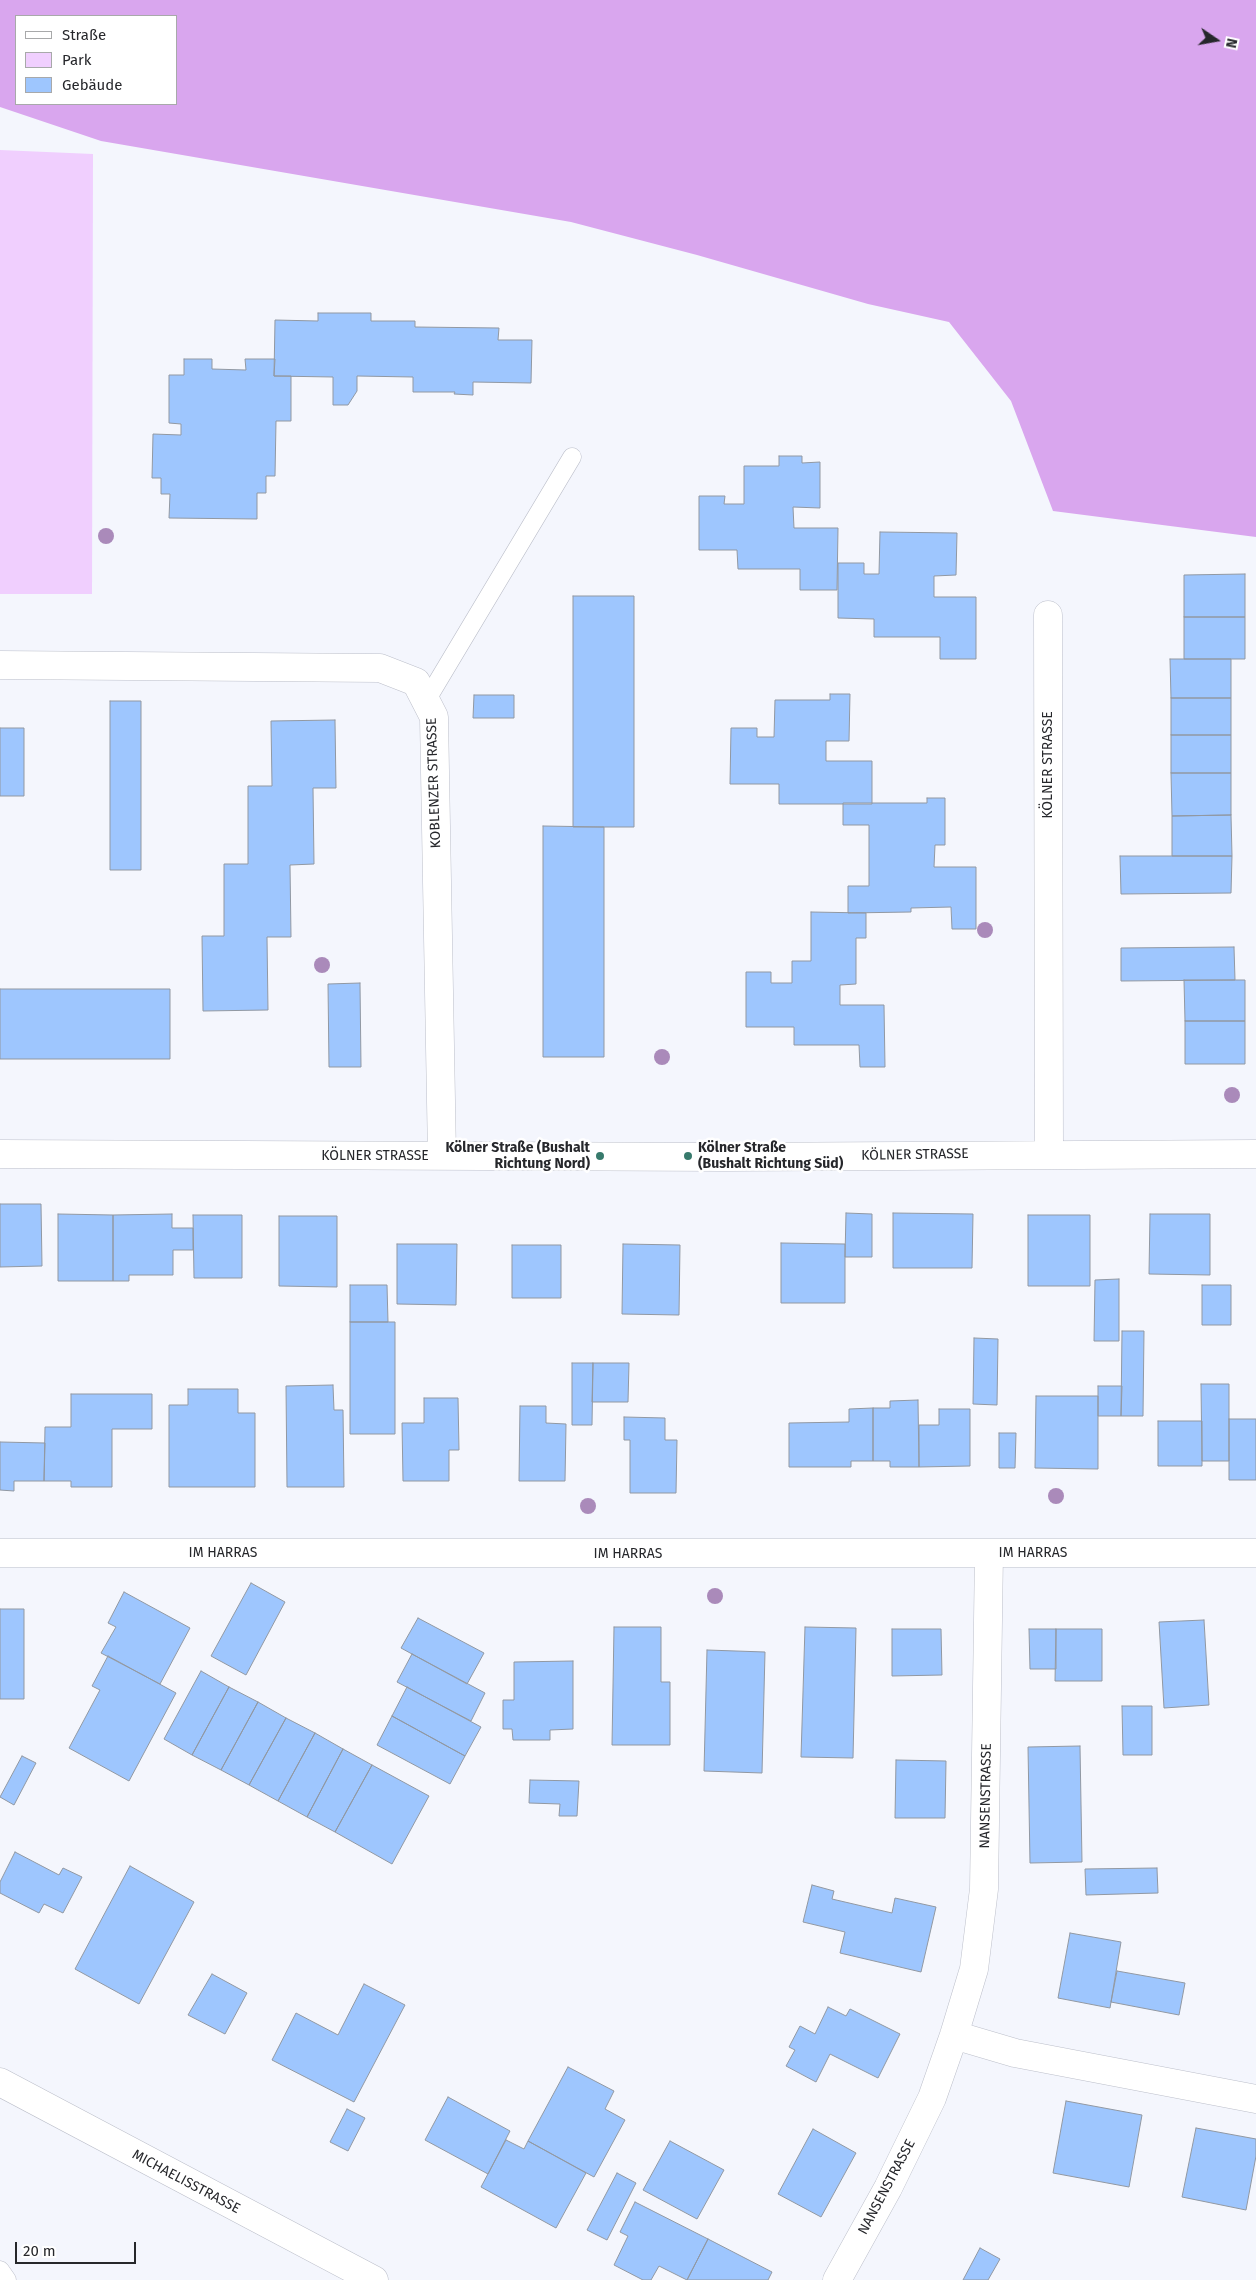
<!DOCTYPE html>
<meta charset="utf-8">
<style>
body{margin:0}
#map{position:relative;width:1256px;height:2280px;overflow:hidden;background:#f4f6fd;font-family:"Fira Sans",sans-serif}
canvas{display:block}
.legend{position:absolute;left:15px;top:15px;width:162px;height:90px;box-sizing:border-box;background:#fff;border:1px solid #a8a9aa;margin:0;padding:6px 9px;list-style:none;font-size:15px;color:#26272b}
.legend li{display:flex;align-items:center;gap:10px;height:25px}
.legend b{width:25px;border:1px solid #a8a9aa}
.north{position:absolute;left:1191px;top:15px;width:50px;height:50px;-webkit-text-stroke:4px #fff;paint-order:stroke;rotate:102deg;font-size:14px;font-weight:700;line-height:20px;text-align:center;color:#26272b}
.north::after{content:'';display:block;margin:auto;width:18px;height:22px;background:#26272b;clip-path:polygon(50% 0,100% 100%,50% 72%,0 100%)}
.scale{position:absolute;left:15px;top:2242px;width:121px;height:22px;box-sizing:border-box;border:2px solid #26272b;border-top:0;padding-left:6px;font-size:15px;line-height:18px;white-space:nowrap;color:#26272b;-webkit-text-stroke:4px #fff;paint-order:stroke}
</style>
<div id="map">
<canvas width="1256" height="2280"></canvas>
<ul class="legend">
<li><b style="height:6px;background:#fff"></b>Straße</li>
<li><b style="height:14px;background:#f0cffe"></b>Park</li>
<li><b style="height:14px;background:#9ec6fe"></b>Gebäude</li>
</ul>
<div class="north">N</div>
<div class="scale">20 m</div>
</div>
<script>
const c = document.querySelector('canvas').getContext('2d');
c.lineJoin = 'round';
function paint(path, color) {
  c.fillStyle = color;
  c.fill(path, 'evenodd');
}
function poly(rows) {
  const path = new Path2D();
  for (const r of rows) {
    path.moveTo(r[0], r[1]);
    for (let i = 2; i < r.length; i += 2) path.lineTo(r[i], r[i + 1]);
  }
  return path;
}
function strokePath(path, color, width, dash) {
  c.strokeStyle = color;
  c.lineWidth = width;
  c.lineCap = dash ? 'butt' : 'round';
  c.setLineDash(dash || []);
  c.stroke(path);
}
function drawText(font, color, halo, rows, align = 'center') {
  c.font = font + ' "Fira Sans",sans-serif';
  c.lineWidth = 5;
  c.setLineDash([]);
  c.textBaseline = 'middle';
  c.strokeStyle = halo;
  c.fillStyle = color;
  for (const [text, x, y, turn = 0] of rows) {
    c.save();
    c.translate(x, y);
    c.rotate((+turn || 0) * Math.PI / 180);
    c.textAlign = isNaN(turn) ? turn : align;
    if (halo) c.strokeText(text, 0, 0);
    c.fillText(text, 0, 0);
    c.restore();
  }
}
paint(poly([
 [0,150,93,154,92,594,0,594]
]), '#f0cffe');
paint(poly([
 [0,0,1256,0,1256,537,1053,511,1011,401,949,322,868,304,697,255,571,222,101,141,0,107],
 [16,16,176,16,176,104,16,104]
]), '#d9a6ee');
const building = poly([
 [318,313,371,313,371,321,415,321,415,327,499,328,498,340,532,340,531,383,473,382,473,395,454,394,455,392,413,392,413,377,357,376,357,391,348,405,333,405,333,377,274,376,275,320,318,321,318,313],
 [184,359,212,359,212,369,246,370,245,359,275,359,274,376,291,376,291,421,276,421,275,476,266,476,266,493,257,493,257,519,169,518,170,494,161,494,161,478,152,478,153,434,181,435,181,424,169,423,169,375,184,375,184,359],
 [779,456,802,456,802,463,820,462,820,508,793,507,794,528,838,528,837,590,800,590,800,569,738,569,737,550,699,550,699,496,725,496,724,504,744,504,744,466,779,466,779,456],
 [880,532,957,533,956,575,934,576,934,597,976,597,976,659,940,659,940,637,874,637,874,619,838,618,838,563,864,563,864,574,879,574,880,532],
 [1245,574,1245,617,1184,617,1184,575,1245,574],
 [573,596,634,596,634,827,573,827,573,596],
 [1184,617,1245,617,1245,659,1184,659,1184,617],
 [1170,659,1231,659,1231,698,1171,698,1170,659],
 [830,694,850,694,849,741,826,741,826,761,872,761,872,804,779,804,779,784,730,784,731,728,757,728,757,737,774,737,775,700,830,700,830,694],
 [474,695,514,695,514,718,473,718,474,695],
 [1171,698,1231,698,1231,735,1171,735,1171,698],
 [110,701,141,701,141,870,110,870,110,701],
 [335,720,336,788,313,788,314,864,290,865,291,937,267,937,268,1010,203,1011,202,936,224,936,224,864,248,864,248,786,272,786,271,721,335,720],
 [0,728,24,728,24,796,0,796,0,728],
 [1171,735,1231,735,1231,773,1171,773,1171,735],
 [1171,773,1231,773,1231,815,1172,816,1171,773],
 [927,798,945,798,945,845,935,845,934,867,976,867,976,929,952,929,951,907,911,908,911,912,848,913,848,886,869,886,869,825,843,825,843,803,927,803,927,798],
 [1231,815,1232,856,1172,856,1172,816,1231,815],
 [543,826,604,827,604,1057,543,1057,543,826],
 [1120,856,1232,856,1231,893,1121,894,1120,856],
 [811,912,866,913,866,938,856,938,856,984,840,985,840,1005,884,1005,885,1067,860,1067,859,1045,794,1045,794,1027,746,1027,746,972,771,972,771,983,792,983,792,961,811,961,811,912],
 [1234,947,1235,980,1121,981,1121,948,1234,947],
 [1184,980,1245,980,1245,1021,1185,1021,1184,980],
 [360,983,361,1067,329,1067,328,984,360,983],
 [0,989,170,989,170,1059,0,1059,0,989],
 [1185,1021,1245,1021,1245,1064,1185,1064,1185,1021],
 [0,1204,41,1204,42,1266,0,1267,0,1204],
 [846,1213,872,1214,872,1257,845,1257,846,1213],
 [893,1213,973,1214,972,1268,893,1268,893,1213],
 [58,1214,113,1215,113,1281,58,1281,58,1214],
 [172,1214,172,1228,193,1228,193,1250,173,1250,173,1275,129,1275,129,1281,113,1281,113,1215,172,1214],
 [1150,1214,1210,1214,1210,1275,1149,1274,1150,1214],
 [193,1215,242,1215,242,1278,194,1278,193,1215],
 [1028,1215,1090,1215,1090,1286,1028,1286,1028,1215],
 [279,1216,337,1216,337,1287,279,1286,279,1216],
 [781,1243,845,1244,845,1303,781,1303,781,1243],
 [397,1244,457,1244,456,1305,397,1304,397,1244],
 [623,1244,680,1245,679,1315,622,1314,623,1244],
 [512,1245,561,1245,561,1298,512,1298,512,1245],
 [1119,1279,1119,1341,1094,1341,1095,1280,1119,1279],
 [350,1285,387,1285,388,1322,350,1322,350,1285],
 [1202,1285,1231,1285,1231,1325,1202,1325,1202,1285],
 [350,1322,395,1322,395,1434,350,1434,350,1322],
 [1122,1331,1144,1331,1143,1416,1121,1416,1122,1331],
 [974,1338,998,1339,997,1405,973,1404,974,1338],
 [572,1363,593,1363,592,1425,572,1425,572,1363],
 [593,1363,629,1363,628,1402,592,1402,593,1363],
 [1201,1384,1229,1384,1229,1461,1202,1461,1201,1384],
 [333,1385,334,1410,343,1410,344,1487,287,1487,286,1386,333,1385],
 [1098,1386,1122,1386,1121,1416,1098,1416,1098,1386],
 [188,1389,238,1389,238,1413,255,1413,255,1487,169,1487,169,1405,188,1405,188,1389],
 [71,1394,152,1394,152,1429,112,1429,112,1487,71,1487,71,1481,44,1481,45,1427,71,1427,71,1394],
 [1036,1396,1098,1396,1098,1469,1035,1468,1036,1396],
 [424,1398,458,1398,459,1450,449,1450,449,1481,403,1481,402,1423,424,1423,424,1398],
 [918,1400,919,1467,890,1467,890,1461,873,1461,873,1408,890,1408,890,1401,918,1400],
 [520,1406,546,1406,546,1423,566,1424,565,1481,519,1481,520,1406],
 [873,1408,873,1461,851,1461,851,1467,789,1467,789,1423,849,1422,849,1409,873,1408],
 [939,1409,970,1409,970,1466,919,1467,919,1425,939,1425,939,1409],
 [624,1417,665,1418,665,1440,677,1440,676,1493,630,1493,630,1440,624,1440,624,1417],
 [1229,1419,1256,1419,1256,1480,1229,1480,1229,1419],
 [1158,1421,1202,1421,1202,1466,1158,1466,1158,1421],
 [999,1433,1016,1433,1015,1468,999,1468,999,1433],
 [0,1442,45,1443,44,1481,14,1481,14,1491,0,1490,0,1442],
 [251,1583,285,1602,246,1675,211,1656,251,1583],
 [124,1592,190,1628,160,1684,101,1653,116,1627,108,1623,124,1592],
 [0,1609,24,1609,24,1699,0,1699,0,1609],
 [418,1618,484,1653,467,1684,401,1648,418,1618],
 [1204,1620,1209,1705,1164,1708,1159,1622,1204,1620],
 [614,1627,661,1627,661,1682,670,1682,670,1745,612,1745,614,1627],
 [805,1627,856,1628,853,1758,801,1757,805,1627],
 [892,1629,941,1629,942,1675,892,1676,892,1629],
 [1029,1629,1056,1629,1056,1669,1030,1669,1029,1629],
 [1056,1629,1102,1629,1102,1681,1055,1681,1056,1629],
 [707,1650,765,1652,762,1773,704,1771,707,1650],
 [412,1654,485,1693,471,1721,397,1682,412,1654],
 [108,1656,176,1693,129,1781,69,1748,100,1690,92,1686,108,1656],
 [573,1661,573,1729,550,1730,550,1740,513,1740,512,1729,503,1729,503,1700,514,1700,514,1662,573,1661],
 [201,1671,229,1687,192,1755,164,1739,201,1671],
 [229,1687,258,1702,221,1770,192,1755,229,1687],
 [407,1687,481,1727,465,1756,392,1716,407,1687],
 [258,1702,286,1718,249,1785,221,1770,258,1702],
 [1122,1706,1152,1706,1152,1755,1123,1755,1122,1706],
 [392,1716,465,1756,450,1784,377,1745,392,1716],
 [286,1718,315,1733,278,1801,249,1785,286,1718],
 [315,1733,343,1749,307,1817,278,1801,315,1733],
 [1080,1746,1082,1862,1030,1863,1028,1747,1080,1746],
 [343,1749,372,1765,335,1832,307,1817,343,1749],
 [22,1756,36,1763,14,1805,0,1797,22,1756],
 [896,1760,946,1761,945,1818,895,1818,896,1760],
 [372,1765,429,1796,392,1864,335,1832,372,1765],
 [530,1780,579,1781,577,1816,559,1816,560,1804,529,1803,530,1780],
 [15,1852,59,1875,63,1868,82,1877,63,1913,44,1904,39,1913,0,1893,0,1882,15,1852],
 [130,1866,194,1902,139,2004,75,1969,130,1866],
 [1157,1868,1158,1893,1086,1895,1085,1869,1157,1868],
 [812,1885,834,1891,832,1899,892,1913,895,1898,936,1907,921,1972,840,1953,845,1932,803,1922,812,1885],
 [1070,1933,1121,1942,1110,2008,1058,1998,1070,1933],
 [1117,1971,1185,1983,1179,2015,1111,2002,1117,1971],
 [212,1974,247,1993,225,2034,188,2015,212,1974],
 [364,1984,405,2005,354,2102,272,2060,296,2013,338,2035,364,1984],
 [828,2007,846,2016,850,2009,900,2034,878,2078,830,2054,816,2082,786,2066,795,2050,789,2047,800,2026,815,2034,828,2007],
 [568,2067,614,2091,605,2109,625,2120,594,2177,528,2141,568,2067],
 [448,2097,510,2131,488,2174,425,2140,448,2097],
 [1066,2101,1142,2115,1129,2187,1053,2173,1066,2101],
 [347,2109,365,2118,348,2151,330,2142,347,2109],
 [1196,2128,1256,2139,1256,2156,1246,2210,1182,2197,1196,2128],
 [813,2129,856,2153,821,2217,778,2194,813,2129],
 [506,2140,524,2149,528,2141,586,2173,556,2228,481,2187,506,2140],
 [670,2141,724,2170,697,2219,643,2190,670,2141],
 [617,2173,636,2183,607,2240,587,2230,617,2173],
 [635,2202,708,2239,687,2280,659,2266,651,2280,643,2280,614,2265,628,2236,620,2232,635,2202],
 [708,2239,772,2272,768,2280,687,2280,708,2239],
 [980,2248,1000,2259,988,2280,963,2280,980,2248]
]);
paint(building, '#9ec6fe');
strokePath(building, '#9198a2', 1);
const service = poly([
 [426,701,572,457],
 [0,2270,7,2280]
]);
const minor = poly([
 [1048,615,1049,1154],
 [0,665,380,668,416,682,434,717,442,1156],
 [0,1154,725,1157,1256,1154],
 [0,1553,1256,1553],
 [954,2035,1015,2053,1256,2099],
 [837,2280,888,2188,932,2098,954,2035,974,1969,984,1889,989,1553]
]);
const tertiary = poly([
 [0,2082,374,2280]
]);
strokePath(service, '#bcbfca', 19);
strokePath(minor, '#bcbfca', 29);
strokePath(tertiary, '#bcbfca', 29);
strokePath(service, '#fff', 18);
strokePath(minor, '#fff', 28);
strokePath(tertiary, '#fff', 28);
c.fillStyle = '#aa8aba';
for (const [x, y] of [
 [106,536],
 [985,930],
 [322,965],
 [662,1057],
 [1232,1095],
 [1056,1496],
 [588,1506],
 [715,1596]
]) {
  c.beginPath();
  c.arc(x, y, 8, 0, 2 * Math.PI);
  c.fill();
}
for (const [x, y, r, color] of [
 [600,1156,5,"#377a6c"],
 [688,1156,5,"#377a6c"]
]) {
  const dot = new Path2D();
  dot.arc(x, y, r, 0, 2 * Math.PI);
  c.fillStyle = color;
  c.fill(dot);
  strokePath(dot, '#fff', 2);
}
drawText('14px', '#26272b', '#fff', [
 ["KÖLNER STRASSE",1048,765,-90],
 ["KOBLENZER STRASSE",434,783,-92],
 ["KÖLNER STRASSE",915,1155,-1],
 ["KÖLNER STRASSE",375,1156],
 ["IM HARRAS",223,1553],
 ["IM HARRAS",1033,1553],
 ["IM HARRAS",628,1554],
 ["NANSENSTRASSE",986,1796,-89],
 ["MICHAELISSTRASSE",186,2182,28],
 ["NANSENSTRASSE",887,2187,-62]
]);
drawText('bold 14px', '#26272b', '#fff', [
 ["Kölner Straße (Bushalt",590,1148],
 ["Richtung Nord)",590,1164],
 ["Kölner Straße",698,1148,"left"],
 ["(Bushalt Richtung Süd)",698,1164,"left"]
], 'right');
</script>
